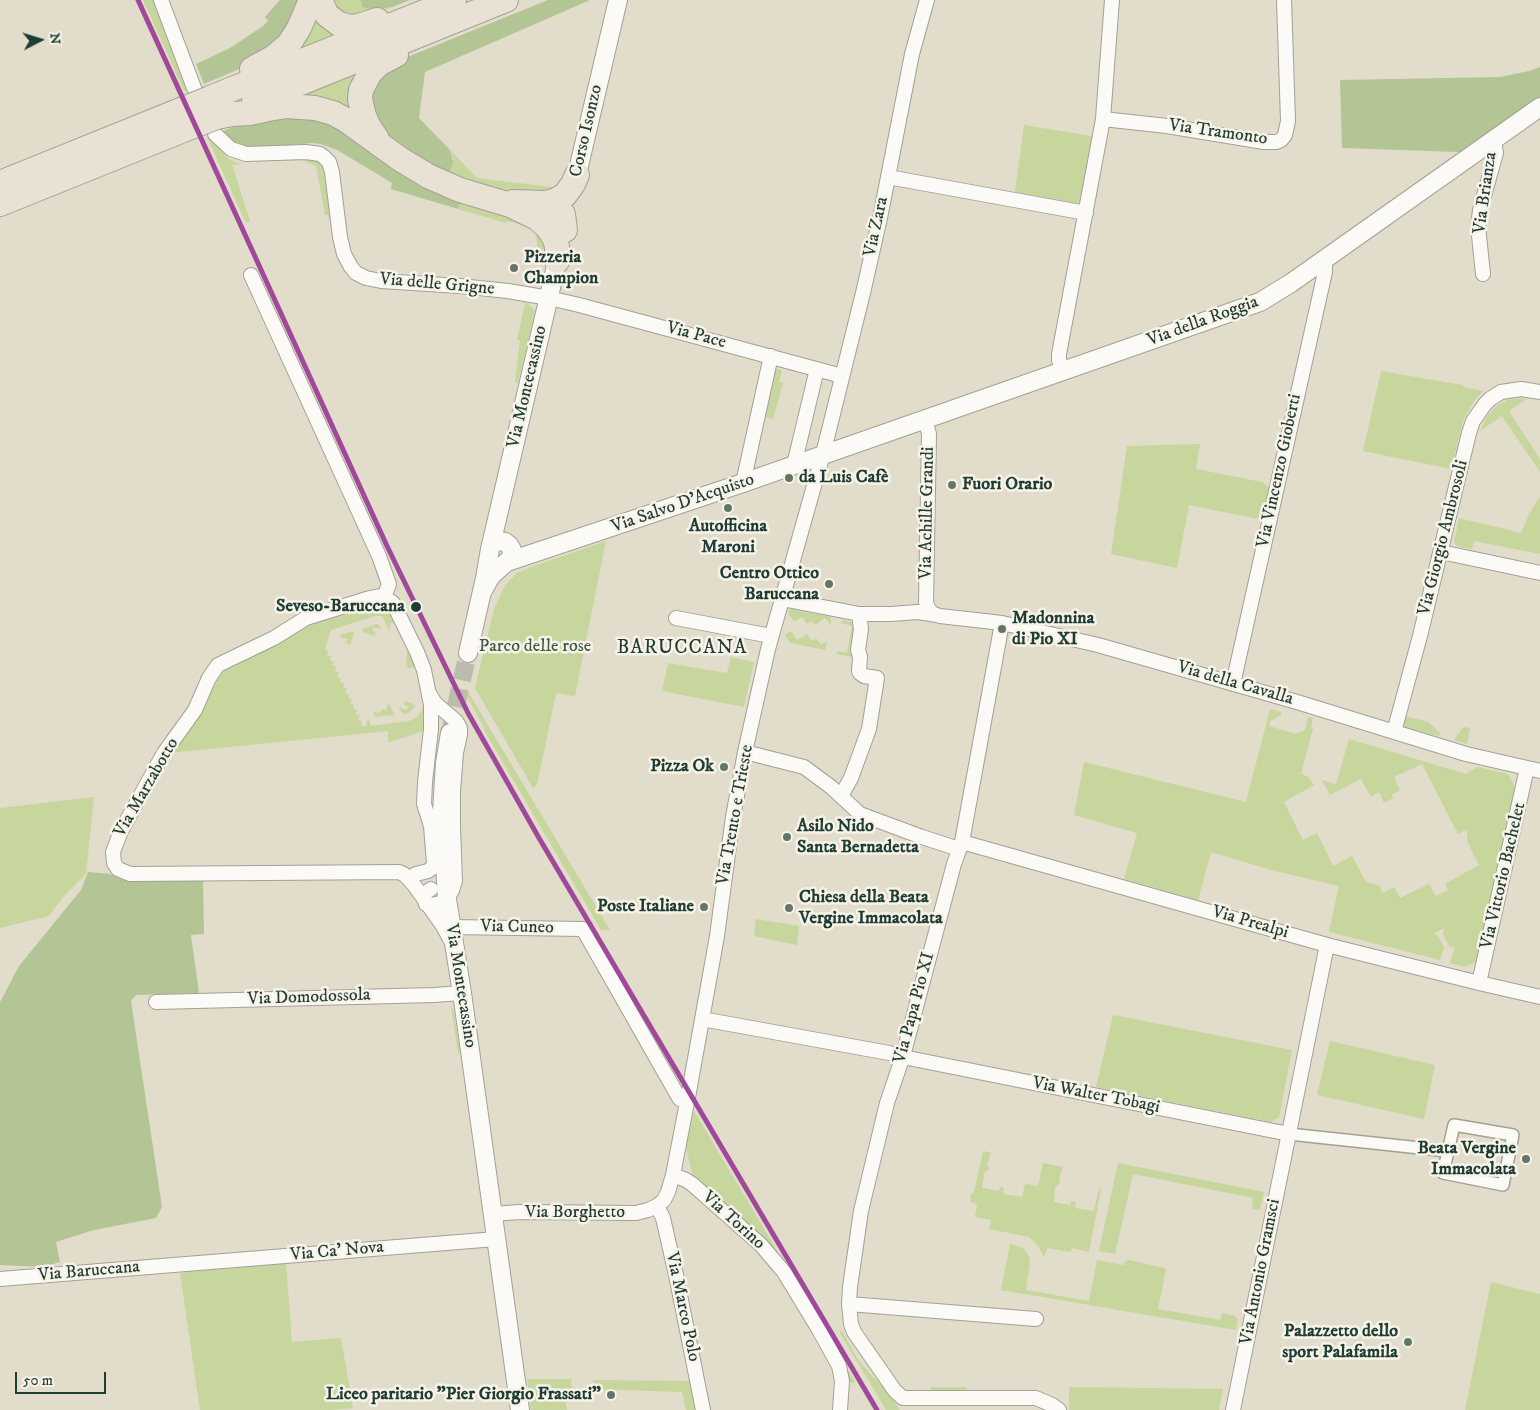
<!DOCTYPE html>
<meta charset="utf-8">
<style>
body{margin:0}
#map{position:relative;width:1540px;height:1410px;overflow:hidden;background:#e2dcca;font-family:"IM FELL DW Pica",serif}
canvas{display:block}
.north{position:absolute;left:15px;top:15px;width:50px;height:50px;-webkit-text-stroke:4px #f7f3e8;paint-order:stroke;rotate:85deg;font-size:14px;font-weight:700;line-height:20px;text-align:center;color:#1f3d34}
.north::after{content:'';display:block;margin:auto;width:18px;height:22px;background:#1f3d34;clip-path:polygon(50% 0,100% 100%,50% 72%,0 100%)}
.scale{position:absolute;left:15px;top:1372px;width:91px;height:22px;box-sizing:border-box;border:2px solid #1f3d34;border-top:0;padding-left:6px;font-size:15px;line-height:18px;white-space:nowrap;color:#1f3d34;-webkit-text-stroke:4px #f7f3e8;paint-order:stroke}
</style>
<div id="map">
<canvas width="1540" height="1410"></canvas>
<div class="north">N</div>
<div class="scale">50 m</div>
</div>
<script>
const c = document.querySelector('canvas').getContext('2d');
c.lineJoin = 'round';
function paint(path, color) {
  c.fillStyle = color;
  c.fill(path, 'evenodd');
}
function poly(rows) {
  const path = new Path2D();
  for (const r of rows) {
    path.moveTo(r[0], r[1]);
    for (let i = 2; i < r.length; i += 2) path.lineTo(r[i], r[i + 1]);
  }
  return path;
}
function strokePath(path, color, width, dash) {
  c.strokeStyle = color;
  c.lineWidth = width;
  c.lineCap = dash ? 'butt' : 'round';
  c.setLineDash(dash || []);
  c.stroke(path);
}
function drawText(font, color, halo, rows, align = 'center') {
  c.font = font + ' "IM FELL DW Pica",serif';
  c.lineWidth = 5;
  c.setLineDash([]);
  c.textBaseline = 'middle';
  c.strokeStyle = halo;
  c.fillStyle = color;
  for (const [text, x, y, turn = 0] of rows) {
    c.save();
    c.translate(x, y);
    c.rotate((+turn || 0) * Math.PI / 180);
    c.textAlign = isNaN(turn) ? turn : align;
    if (halo) c.strokeText(text, 0, 0);
    c.fillText(text, 0, 0);
    c.restore();
  }
}
paint(poly([
 [143,0,154,0,188,90,184,91],
 [326,0,360,0,361,4,382,9,392,7,364,19,353,21],
 [311,15,341,33,295,52],
 [362,72,357,113,297,97],
 [1024,125,1092,136,1080,201,1076,203,1015,192],
 [209,136,225,155,231,160,241,164,232,165,250,221,246,223,207,137],
 [450,150,477,178,559,188,518,196,444,174,453,158],
 [300,159,315,160,320,161,325,168,330,214,329,221,328,215,325,215,316,166],
 [461,199,541,227,546,249,538,250,535,228,507,221,506,223,458,209],
 [523,301,529,305,535,311,518,383,515,382,520,340,517,340,525,304],
 [773,368,782,370,779,382,783,383,773,419,762,416],
 [1381,371,1463,385,1463,387,1483,391,1474,401,1464,418,1451,469,1363,451],
 [1520,398,1527,399,1509,411,1540,459,1540,472,1502,416,1480,431,1486,418,1495,407,1507,400],
 [1200,444,1196,469,1262,482,1271,489,1264,520,1189,505,1177,568,1111,554,1127,446],
 [1540,496,1540,554,1474,541,1472,549,1457,546,1454,542,1459,518,1521,533,1529,514],
 [606,541,575,696,556,693,537,785,533,788,475,688,494,609,505,585,517,573,531,567],
 [380,603,386,605,396,623,390,623,390,632,382,616,375,616,331,630,325,649,328,651,327,655,331,656,330,660,334,662,332,665,336,667,335,671,339,672,337,677,341,678,340,682,344,683,343,687,347,689,345,693,349,694,348,698,352,700,350,703,354,705,353,709,357,710,356,714,360,716,358,720,362,721,361,725,365,727,368,718,371,726,409,721,417,717,423,708,425,719,425,728,423,731,388,743,388,731,170,753,195,720,207,701,219,677,230,665,307,624,363,606],
 [791,609,831,617,831,625,825,618,815,625,812,621,807,624,802,617,794,622,788,613,789,610],
 [842,620,856,623,851,652,853,657,836,654,838,651,847,653,852,626,841,623],
 [376,624,379,625,381,629,373,627,372,631,376,632,374,636,362,631,363,629],
 [353,631,354,633,350,645,346,643,348,639,340,637,340,635],
 [791,631,797,640,807,634,812,641,816,638,821,645,827,641,825,650,790,643,785,635],
 [407,646,415,664,414,667,410,668,406,667],
 [731,657,754,662,744,707,662,691,668,663,727,673],
 [465,688,476,705,610,930,601,930,485,732,485,730,464,690],
 [405,701,413,704,415,707,409,713,403,714,398,707,407,710,408,706,404,705],
 [388,703,395,715,375,717,373,712,380,713,382,709,386,711],
 [1270,709,1281,712,1281,715,1270,721,1269,726,1296,734,1305,730,1308,717,1313,718,1311,727,1313,728,1301,774,1309,777,1314,785,1284,802,1303,840,1317,833,1333,866,1352,856,1366,882,1379,885,1383,893,1394,887,1400,898,1429,884,1436,896,1448,890,1445,884,1479,865,1467,841,1467,829,1458,834,1422,764,1394,777,1400,790,1392,795,1393,798,1384,803,1379,792,1371,797,1361,779,1330,795,1322,780,1336,784,1349,739,1466,774,1477,767,1508,774,1515,787,1477,961,1466,967,1450,963,1455,946,1450,948,1443,934,1444,928,1433,934,1438,936,1444,947,1440,960,1329,932,1339,886,1271,870,1211,852,1198,900,1124,879,1137,833,1074,815,1084,762,1246,802],
 [1405,716,1428,722,1440,733,1439,736,1405,727,1403,724],
 [1463,727,1470,728,1467,744,1454,740],
 [94,797,86,874,63,897,49,916,0,928,0,808],
 [756,919,799,926,797,945,754,936],
 [451,1006,454,1012,460,1052,458,1053],
 [1113,1015,1292,1050,1279,1117,1271,1122,1096,1087],
 [1330,1041,1435,1065,1424,1119,1317,1095],
 [694,1111,855,1382,848,1383,846,1374,738,1217,692,1174,686,1147],
 [984,1151,991,1153,987,1165,989,1169,984,1173,982,1188,999,1191,1000,1187,1004,1188,1003,1194,1022,1197,1025,1184,1038,1186,1043,1163,1063,1167,1059,1179,1060,1183,1055,1187,1054,1202,1070,1205,1071,1201,1076,1202,1075,1208,1094,1211,1099,1188,1101,1189,1089,1252,1072,1248,1070,1252,1047,1248,1044,1257,1038,1246,1029,1237,989,1229,991,1220,975,1217,977,1204,970,1202,971,1194,974,1192,983,1152],
 [1118,1163,1264,1192,1260,1210,1252,1209,1253,1198,1133,1174,1115,1254,1099,1251],
 [1010,1244,1024,1248,1029,1257,1030,1263,1026,1290,1089,1301,1097,1260,1124,1265,1125,1261,1128,1260,1165,1268,1166,1270,1158,1309,1220,1320,1222,1313,1235,1316,1238,1320,1236,1330,1001,1290],
 [286,1263,292,1342,341,1338,353,1408,330,1410,200,1410,180,1273,199,1269],
 [1491,1282,1540,1294,1540,1410,1465,1410],
 [841,1329,857,1358,872,1376,886,1389,900,1410,886,1410,840,1333],
 [527,1379,571,1379,572,1389,564,1391,567,1410,531,1410],
 [593,1380,690,1381,695,1410,686,1410,682,1392,594,1389],
 [931,1387,966,1387,967,1390,931,1390],
 [1069,1387,1223,1389,1219,1410,1069,1410]
]), '#c6d69d');
paint(poly([
 [280,0,303,0,294,26,258,61,204,84,196,64,230,48,263,26,268,21,265,17],
 [360,0,410,0,392,7,372,10,363,7],
 [548,0,590,0,425,72,419,118,450,150,453,162,450,172,444,174,379,132,367,91,395,62],
 [1540,67,1540,98,1462,155,1458,152,1342,148,1340,80,1500,77,1529,71],
 [320,114,461,199,458,209,391,189,392,183,339,151,321,144,312,143,280,146,249,147,232,142,223,134,223,131,243,123],
 [88,872,110,874,120,879,126,880,202,879,203,881,204,934,191,935,199,993,136,995,131,1001,162,1207,156,1218,94,1230,56,1242,60,1262,43,1267,0,1265,0,1002,19,966,81,890]
]), '#b3c595');
strokePath(poly([
 [450,733,468,653]
]), '#bbbcac', 18, [18, 9]);
const pedestrian = poly([
 [1454,1125,1513,1135,1503,1185,1443,1173,1454,1125],
 [1289,1134,1448,1151]
]);
const minor = poly([
 [161,0,194,88],
 [1103,119,1167,126,1264,142,1276,142,1281,140,1285,135,1288,121,1284,0],
 [215,134,231,149,246,154,306,152,320,154,324,157,329,162,332,172,340,237,344,254,351,267,356,273,366,278,381,281,460,286,508,291,549,298,579,305,842,376],
 [888,177,1086,213],
 [1483,274,1478,226,1480,210,1496,153,1495,146,1492,141],
 [251,275,379,556,389,584,384,597],
 [1063,371,1059,360,1059,354,1103,119,1112,0],
 [925,419,929,434,926,602,928,608,933,614,940,616,1002,623,1098,645,1297,702,1466,754,1540,771],
 [794,465,817,369],
 [743,483,771,356],
 [1441,552,1540,573],
 [782,599,859,614,861,629,858,650,860,657,859,671,860,673,864,676,877,678,869,729,851,778,841,796],
 [859,614,891,614,918,612,937,615],
 [676,618,771,636],
 [1002,623,962,842,954,864,903,1056,887,1103,861,1211,850,1287,849,1304,1036,1319],
 [1233,684,1325,272,1325,259],
 [429,693,435,703,456,721,460,728,460,734,456,753,453,791,453,826,455,881,452,890,447,899,440,903,432,905,426,904,424,896,425,893,431,889],
 [1394,732,1420,636,1469,433,1473,421,1485,404,1490,399,1501,392,1521,389,1540,392],
 [745,752,804,767,831,787,860,814,922,837,959,849],
 [962,842,1327,945,1479,983,1540,997],
 [409,879,416,874,428,871,432,868,434,863,431,826,424,804,425,782,431,729,431,705,424,670,417,652,393,603,384,597,380,596,370,598,306,618,274,638,218,665,209,678,195,710,164,753,121,831,113,852,114,863,118,869,130,874,399,872,405,875,414,885,443,926,451,941],
 [451,927,583,929,678,1096,680,1099,687,1102],
 [1479,983,1527,768],
 [156,1002,434,995,462,993],
 [702,1019,889,1053,908,1058,1289,1134],
 [673,1175,686,1180,692,1184,761,1245,784,1272,818,1328,839,1366,842,1381,840,1410],
 [657,1206,663,1218,676,1275,703,1410],
 [493,1214,519,1212,636,1213,648,1210,657,1206,664,1200,668,1192,673,1175,689,1092,717,936,733,817,745,752,768,649,823,454,863,293,880,218,912,54,927,0],
 [0,1279,496,1239],
 [849,1304,851,1324,854,1332,895,1391,903,1398,1036,1398,1052,1405,1059,1410],
 [1233,1410,1327,945]
]);
const tertiary = poly([
 [574,187,618,0],
 [491,545,560,249],
 [507,562,743,483,1260,302,1291,283,1540,107],
 [468,653,485,578,490,549,491,545,498,541,505,542,509,545,512,550,511,558,491,576,482,592],
 [450,733,445,763,442,812,447,899,462,993,520,1410]
]);
const trunk = poly([
 [320,0,327,15,339,24,351,27,359,26,377,20],
 [252,69,274,57,289,44,299,28,311,0],
 [210,98,454,0],
 [254,102,506,0],
 [217,117,232,114,250,113,268,109,287,106,315,108,333,113,346,120,400,159,428,176,460,190,510,205,537,218,548,228,554,237,557,246,557,261],
 [377,139,369,127,364,116,360,99,361,90,370,73,379,64,396,55],
 [0,183,173,113],
 [513,202,545,203,553,205,558,208,563,214,565,230],
 [545,203,554,201,565,195,573,184,577,175],
 [0,204,181,131]
]);
strokePath(pedestrian, '#a1a196', 14);
strokePath(minor, '#a1a196', 16);
strokePath(tertiary, '#a1a196', 20);
strokePath(trunk, '#a1a196', 26);
strokePath(pedestrian, '#fbfaf7', 11);
strokePath(minor, '#fbfaf7', 14);
strokePath(tertiary, '#fbfaf7', 18);
strokePath(trunk, '#e9e1d4', 24);
const trunkBridge = poly([
 [173,113,210,98],
 [181,131,217,117]
]);
strokePath(trunkBridge, '#a1a196', 26, []);
strokePath(trunkBridge, '#e9e1d4', 24);
strokePath(poly([
 [138,0,387,546,468,713,539,838,877,1410]
]), '#a0499a', 5);
for (const [x, y, r, color] of [
 [514,268,5,"#637568"],
 [789,478,5,"#637568"],
 [952,485,5,"#637568"],
 [728,508,5,"#637568"],
 [829,584,5,"#637568"],
 [416,607,6,"#1f3d34"],
 [1002,629,5,"#637568"],
 [724,767,5,"#637568"],
 [787,837,5,"#637568"],
 [704,907,5,"#637568"],
 [789,908,5,"#637568"],
 [1526,1159,5,"#637568"],
 [1408,1342,5,"#637568"],
 [611,1395,5,"#637568"]
]) {
  const dot = new Path2D();
  dot.arc(x, y, r, 0, 2 * Math.PI);
  c.fillStyle = color;
  c.fill(dot);
  strokePath(dot, '#f7f3e8', 2);
}
drawText('18px', '#1f3d34', '#f7f3e8', [
 ["Corso Isonzo",587,131,-77],
 ["Via Tramonto",1218,133,8],
 ["Via Brianza",1486,193,-82],
 ["Via Zara",877,227,-78],
 ["Via delle Grigne",437,285,5],
 ["Via della Roggia",1203,322,-20],
 ["Via Pace",696,336,15],
 ["Via Montecassino",528,387,-77],
 ["Via Vincenzo Gioberti",1280,471,-78],
 ["Via Salvo D'Acquisto",683,504,-19],
 ["Via Achille Grandi",928,513,-89],
 ["Via Giorgio Ambrosoli",1444,538,-76],
 ["Via della Cavalla",1235,684,16],
 ["Via Marzabotto",147,788,-60],
 ["Via Trento e Trieste",736,815,-80],
 ["Via Vittorio Bachelet",1504,876,-77],
 ["Via Prealpi",1250,923,16],
 ["Via Cuneo",517,928,1],
 ["Via Montecassino",460,986,81],
 ["Via Domodossola",309,998,-2],
 ["Via Papa Pio XI",915,1008,-75],
 ["Via Walter Tobagi",1096,1096,11],
 ["Via Borghetto",575,1213],
 ["Via Torino",733,1221,42],
 ["Via Ca' Nova",337,1252,-5],
 ["Via Baruccana",89,1272,-5],
 ["Via Antonio Gramsci",1261,1272,-79],
 ["Via Marco Polo",682,1307,78]
]);
drawText('bold 18px', '#1f3d34', '#f7f3e8', [
 ["Pizzeria",524,258],
 ["Champion",524,279],
 ["da Luis Cafè",799,478],
 ["Fuori Orario",962,485],
 ["Autofficina",728,527,"center"],
 ["Maroni",728,548,"center"],
 ["Centro Ottico",819,574,"right"],
 ["Baruccana",819,595,"right"],
 ["Madonnina",1012,619],
 ["di Pio XI",1012,640],
 ["Pizza Ok",714,767,"right"],
 ["Asilo Nido",797,827],
 ["Santa Bernadetta",797,848],
 ["Chiesa della Beata",799,898],
 ["Vergine Immacolata",799,919],
 ["Poste Italiane",694,907,"right"],
 ["Beata Vergine",1516,1149,"right"],
 ["Immacolata",1516,1170,"right"],
 ["Palazzetto dello",1398,1332,"right"],
 ["sport Palafamila",1398,1353,"right"],
 ["Liceo paritario \"Pier Giorgio Frassati\"",601,1395,"right"]
], 'left');
drawText('bold 18px', '#1f3d34', '#f7f3e8', [
 ["Seveso-Baruccana",405,607]
], 'right');
drawText('18px', '#3c5b42', '#f7f3e8', [
 ["Parco delle rose",535,647]
]);
c.letterSpacing = '1px';
drawText('20px', '#1f3d34', '#f7f3e8', [
 ["BARUCCANA",682,649]
]);
c.letterSpacing = '0px';
</script>
